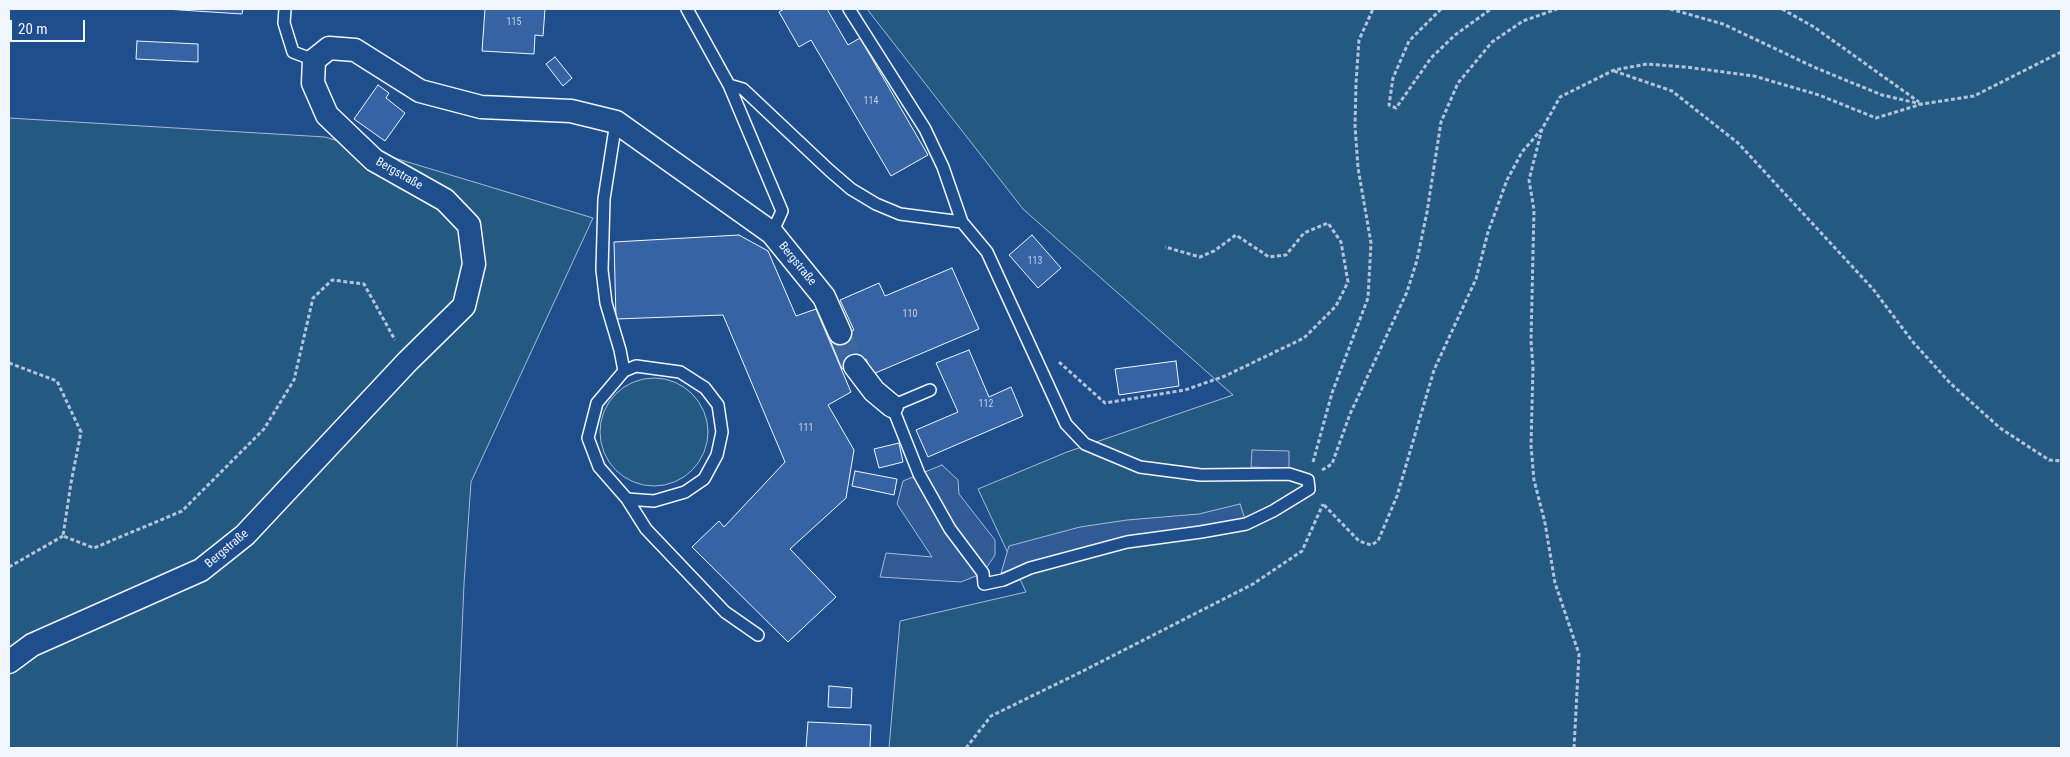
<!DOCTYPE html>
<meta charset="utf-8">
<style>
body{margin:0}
#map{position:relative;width:2070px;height:757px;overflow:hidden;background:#1f4e8c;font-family:"Roboto Condensed",sans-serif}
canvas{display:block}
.frame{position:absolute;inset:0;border:10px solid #f2f6ff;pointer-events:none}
.scale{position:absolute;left:10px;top:20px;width:75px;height:22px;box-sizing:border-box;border:2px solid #f2f6ff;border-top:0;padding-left:6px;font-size:15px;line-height:18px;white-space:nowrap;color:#f2f6ff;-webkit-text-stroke:4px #1f4e8c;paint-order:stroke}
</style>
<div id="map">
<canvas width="2070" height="757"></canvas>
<div class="frame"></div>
<div class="scale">20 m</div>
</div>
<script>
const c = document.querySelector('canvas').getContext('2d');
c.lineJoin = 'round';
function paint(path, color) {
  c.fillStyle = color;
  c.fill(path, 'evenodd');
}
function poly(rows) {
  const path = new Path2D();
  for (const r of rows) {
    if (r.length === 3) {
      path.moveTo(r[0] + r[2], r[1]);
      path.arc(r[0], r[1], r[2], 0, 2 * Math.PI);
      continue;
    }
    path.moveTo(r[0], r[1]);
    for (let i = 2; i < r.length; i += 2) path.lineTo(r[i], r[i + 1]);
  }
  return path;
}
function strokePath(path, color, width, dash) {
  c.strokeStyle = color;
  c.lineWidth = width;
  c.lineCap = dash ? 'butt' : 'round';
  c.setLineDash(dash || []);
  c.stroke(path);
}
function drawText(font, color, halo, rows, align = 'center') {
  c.font = font + ' "Roboto Condensed",sans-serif';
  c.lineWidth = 4;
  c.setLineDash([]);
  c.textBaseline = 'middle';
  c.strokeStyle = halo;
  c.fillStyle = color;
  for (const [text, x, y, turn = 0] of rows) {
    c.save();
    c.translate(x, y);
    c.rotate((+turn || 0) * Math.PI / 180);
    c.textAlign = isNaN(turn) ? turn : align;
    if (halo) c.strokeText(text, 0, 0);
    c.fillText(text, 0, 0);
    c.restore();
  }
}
const green = poly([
 [867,9,2061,9,2061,748,889,748,900,621,1026,592,978,489,1067,452,1233,395,1023,209,867,9],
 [9,118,325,137,593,218,471,482,464,584,457,748,9,748,9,118],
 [654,432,54]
]);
paint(green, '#245a82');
strokePath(green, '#a8bbd7', 1);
const parking = poly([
 [1252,450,1289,451,1289,469,1251,467,1252,450],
 [942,465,958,480,959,494,995,540,995,555,983,573,961,582,880,577,886,553,932,557,897,504,903,481,942,465],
 [1240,504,1245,519,1081,549,1001,573,1009,546,1080,527,1127,520,1199,514,1240,504]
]);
paint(parking, '#305b95');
strokePath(parking, '#a8bbd7', 1);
const building = poly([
 [165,9,243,9,242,14,165,9],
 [485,9,545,9,543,36,535,35,534,54,482,51,485,9],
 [784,9,827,9,848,45,860,38,928,155,891,176,811,40,799,47,779,12,784,9],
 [137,41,198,44,198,62,136,59,137,41],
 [555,57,572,78,563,86,546,64,555,57],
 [378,85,389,93,386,98,405,113,385,141,354,119,378,85],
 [739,235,768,251,796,316,816,309,851,392,828,405,854,450,846,498,790,549,836,597,788,642,692,547,719,521,724,527,785,462,723,315,616,319,614,242,739,235],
 [1032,235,1061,268,1038,288,1009,255,1032,235],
 [952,268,979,329,873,374,866,359,842,369,830,340,854,330,840,300,879,283,885,296,952,268],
 [969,350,989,397,1011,387,1023,416,928,457,916,430,958,412,936,363,969,350],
 [1176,361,1179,386,1119,395,1115,369,1176,361],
 [899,443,903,462,879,468,874,449,899,443],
 [855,471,897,479,894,495,852,486,855,471],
 [829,686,852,688,851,708,828,707,829,686],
 [808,722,871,725,870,748,806,748,808,722]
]);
paint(building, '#3563a3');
strokePath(building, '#f2f6ff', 1);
strokePath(poly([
 [840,333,855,366]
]), '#3f679d', 22, [22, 11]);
const lane = poly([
 [285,9,284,23,293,52,314,60],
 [687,9,729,85,782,211,772,233],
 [849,9,925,129,943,167,962,222,987,252,1066,424,1085,444,1140,467,1201,475,1289,474,1308,480,1309,489,1273,511,1246,524,1201,532,1127,542,1030,568,1003,580,984,584,983,573,950,529,919,474,892,406,930,390],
 [729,85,743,89,829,170,851,189,876,204,900,214,962,222],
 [616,122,604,199,602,270,606,303,620,350,624,371,597,403,588,438,599,467,627,499,646,529,725,612,758,635],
 [624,371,636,366,680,372,705,388,718,405,722,432,717,455,704,479,685,492,654,501,627,499]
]);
const street = poly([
 [855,366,874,391,892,406],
 [9,662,32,645,201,570,245,535,407,362,464,306,474,264,469,225,445,200,374,160,327,115,313,83,314,60,329,48,355,50,420,91,481,107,571,111,616,122,772,233,824,297,840,333]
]);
strokePath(lane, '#f2f6ff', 14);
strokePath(street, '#f2f6ff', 25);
strokePath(poly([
 [1441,9,1409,41,1393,78,1389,105,1396,108,1431,58,1455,35,1491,9],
 [1670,9,1723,24,1816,68,1882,95,1921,104],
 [1782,9,1814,27,1919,102],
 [1614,71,1672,91,1738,143,1873,289,1913,342,1950,383,2000,428,2049,460,2061,461],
 [1059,362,1105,403,1185,390,1225,376,1304,338,1336,306,1348,282,1341,242,1328,223,1304,233,1286,255,1269,257,1236,235,1214,251,1200,257,1165,247],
 [9,363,57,381,81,432,71,483,63,536,94,548,182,511,264,429,294,380,313,298,332,280,364,284,395,340],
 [1313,462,1332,393,1368,298,1371,243,1358,168,1355,126,1356,83,1359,40,1373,9],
 [1322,470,1332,464,1350,414,1407,292,1417,260,1427,212,1441,122,1458,83,1492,42,1523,21,1557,9],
 [1324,505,1359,541,1371,545,1378,541,1397,496,1434,370,1476,279,1488,232,1507,180,1522,152,1541,130],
 [9,567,63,536],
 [966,748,991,716,1081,672,1253,584,1302,551,1323,504],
 [1574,748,1579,654,1555,583,1545,523,1534,480,1531,446,1533,367,1531,341,1534,210,1529,180,1542,129,1560,97,1614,70,1647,64,1686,67,1754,76,1819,95,1876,118,1922,104,1974,96,2061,52]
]), '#b3c4dc', 3, [4, 2.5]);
strokePath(lane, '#1f4e8c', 11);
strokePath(street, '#1f4e8c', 22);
drawText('10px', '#c3d1e8', null, [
 ["115",514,22],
 ["114",871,101],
 ["113",1035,261],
 ["110",910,314],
 ["112",986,404],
 ["111",806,428]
]);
drawText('12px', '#f2f6ff', '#1f4e8c', [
 ["Bergstraße",399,174,30],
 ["Bergstraße",797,264,51],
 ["Bergstraße",227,549,-40]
]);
</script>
